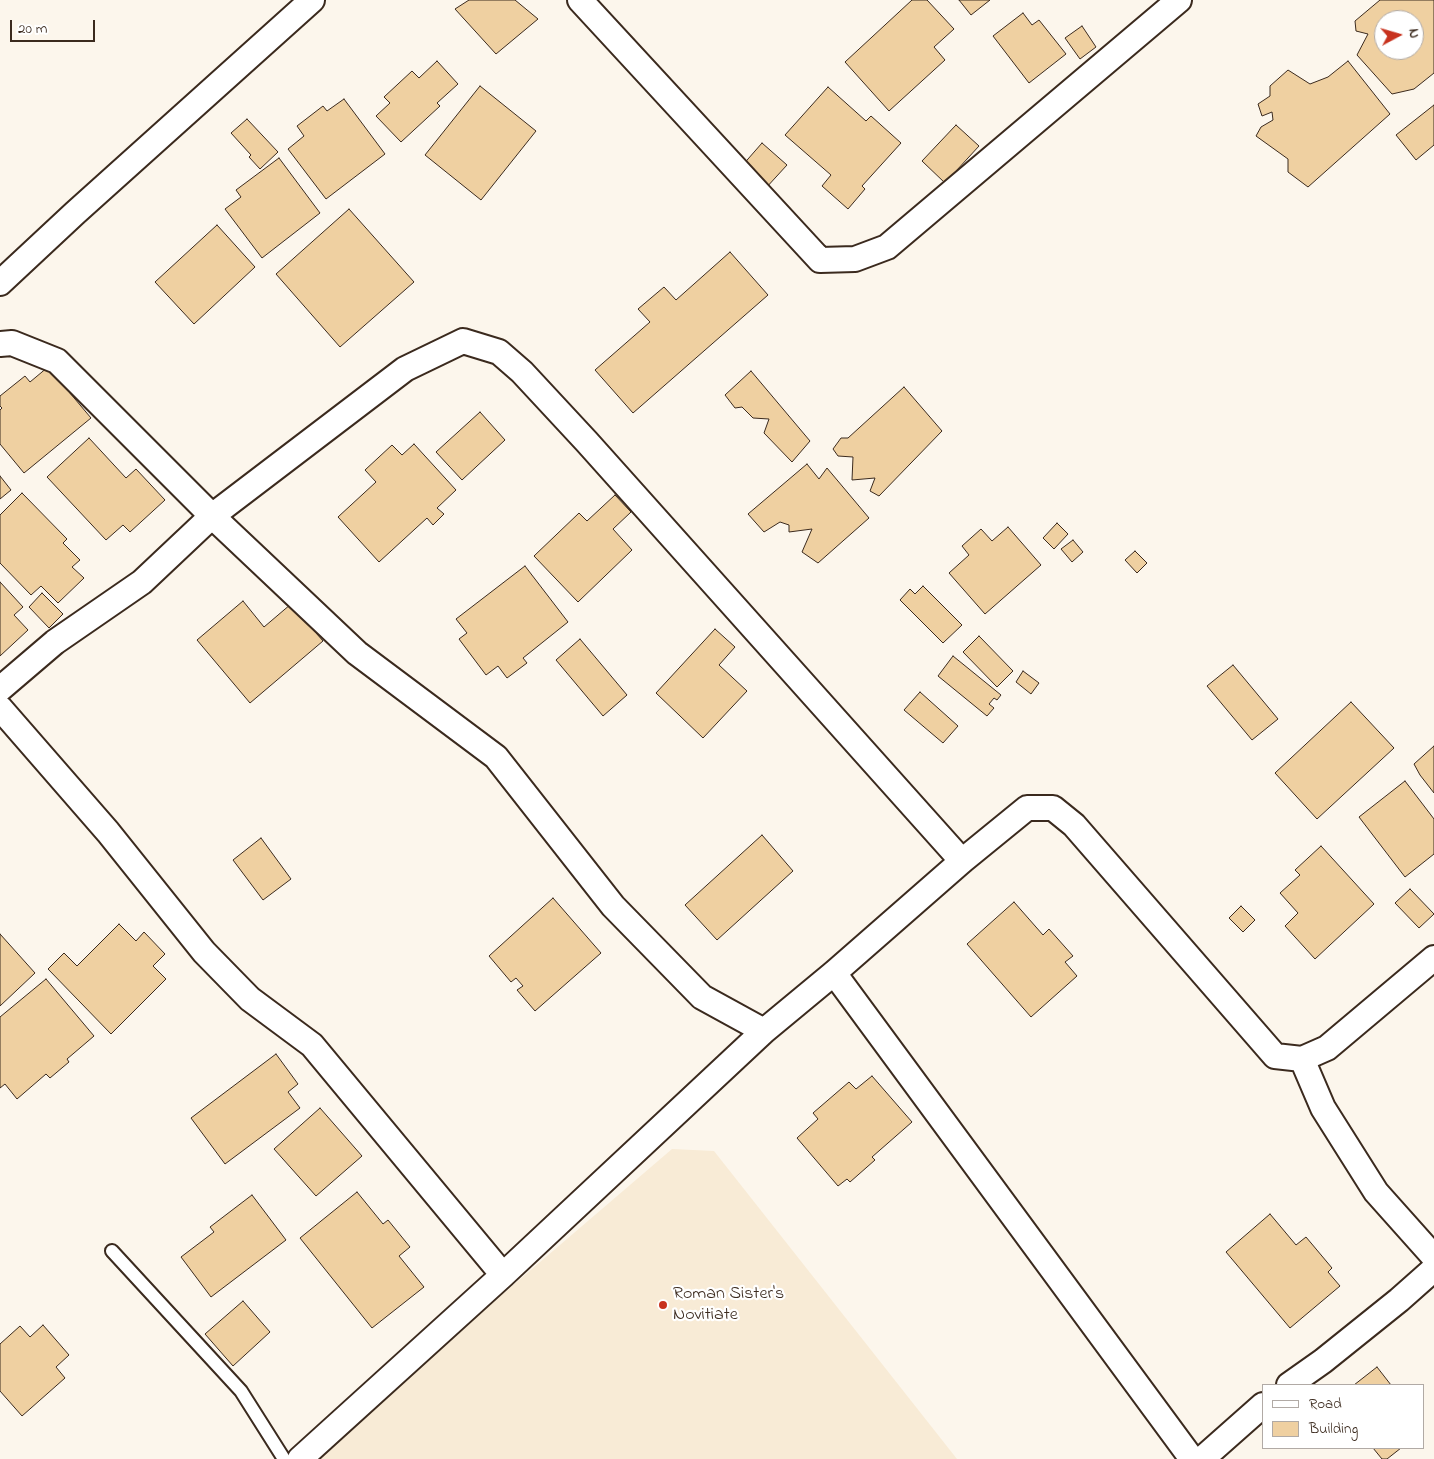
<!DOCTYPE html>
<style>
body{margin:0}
#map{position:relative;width:1434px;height:1459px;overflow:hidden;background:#fcf6ec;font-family:"Indie Flower",sans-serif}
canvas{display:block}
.legend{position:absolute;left:1262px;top:1384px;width:162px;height:65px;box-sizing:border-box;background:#fff;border:1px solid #b1aaa5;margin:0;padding:6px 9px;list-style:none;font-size:15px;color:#3b2a1e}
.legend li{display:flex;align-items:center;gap:10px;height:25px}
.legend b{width:25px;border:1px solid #b1aaa5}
.north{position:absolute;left:1374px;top:10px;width:50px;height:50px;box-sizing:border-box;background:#fff;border:1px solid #b1aaa5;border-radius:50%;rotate:84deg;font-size:14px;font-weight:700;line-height:20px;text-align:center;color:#3b2a1e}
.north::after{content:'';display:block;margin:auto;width:18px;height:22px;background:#c8321e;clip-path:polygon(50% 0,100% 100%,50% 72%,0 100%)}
.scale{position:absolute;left:10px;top:20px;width:85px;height:22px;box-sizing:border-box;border:2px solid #3b2a1e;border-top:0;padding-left:6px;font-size:15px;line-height:18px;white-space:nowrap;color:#3b2a1e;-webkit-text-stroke:4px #fff;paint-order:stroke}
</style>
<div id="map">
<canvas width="1434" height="1459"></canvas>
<ul class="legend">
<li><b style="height:6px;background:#fff"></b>Road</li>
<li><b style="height:14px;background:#efd0a1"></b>Building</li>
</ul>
<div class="north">N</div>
<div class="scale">20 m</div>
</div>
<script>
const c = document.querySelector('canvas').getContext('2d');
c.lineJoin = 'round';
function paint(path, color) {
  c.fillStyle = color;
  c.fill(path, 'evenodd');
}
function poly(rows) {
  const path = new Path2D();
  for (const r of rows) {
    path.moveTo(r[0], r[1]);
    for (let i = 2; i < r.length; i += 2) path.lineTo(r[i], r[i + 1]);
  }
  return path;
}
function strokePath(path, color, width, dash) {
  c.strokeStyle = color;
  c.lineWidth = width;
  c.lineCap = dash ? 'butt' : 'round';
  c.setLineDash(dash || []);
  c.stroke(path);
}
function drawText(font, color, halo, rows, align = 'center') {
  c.font = font + ' "Indie Flower",sans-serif';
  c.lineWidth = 4.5;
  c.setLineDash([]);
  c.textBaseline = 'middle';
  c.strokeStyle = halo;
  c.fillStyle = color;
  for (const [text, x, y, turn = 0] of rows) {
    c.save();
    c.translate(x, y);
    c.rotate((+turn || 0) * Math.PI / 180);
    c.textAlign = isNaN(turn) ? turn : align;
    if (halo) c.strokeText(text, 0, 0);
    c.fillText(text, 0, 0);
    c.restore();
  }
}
paint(poly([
 [672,1149,714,1151,957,1459,310,1459]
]), '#f8ebd6');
const building = poly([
 [469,0,515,0,538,19,496,54,455,9,469,0],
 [912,0,927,0,954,29,934,47,945,60,889,111,845,62,912,0],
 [959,0,990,0,971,15,959,0],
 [1380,0,1434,0,1434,73,1414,89,1392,94,1357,55,1368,34,1356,31,1355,21,1380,0],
 [1384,20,1414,20,1414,50,1384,50,1384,20],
 [1023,13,1032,25,1039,20,1066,54,1029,83,993,36,1023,13],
 [1082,26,1096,47,1080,59,1065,38,1082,26],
 [437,61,458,84,437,103,440,106,401,142,376,116,390,103,384,97,412,71,419,78,437,61],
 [1348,61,1390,114,1308,187,1288,172,1288,159,1256,136,1261,127,1273,120,1272,112,1262,116,1258,104,1270,96,1270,86,1288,70,1310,84,1328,77,1348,61],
 [480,86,536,131,481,200,425,155,480,86],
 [828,87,866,121,871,116,901,143,862,186,865,189,848,209,822,186,831,175,785,135,828,87],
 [344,99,385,154,326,199,288,149,304,136,297,126,323,106,327,111,344,99],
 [1434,105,1434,145,1416,160,1396,135,1434,105],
 [247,119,278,152,260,169,249,157,251,155,231,133,247,119],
 [956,125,979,146,945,183,922,161,956,125],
 [762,143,787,165,765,189,741,167,762,143],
 [279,158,320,213,262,258,225,209,241,197,236,190,279,158],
 [349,209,414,282,340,347,276,274,349,209],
 [217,225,255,267,194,324,155,282,217,225],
 [730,252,768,295,633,413,595,370,650,322,638,309,664,287,676,300,730,252],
 [48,367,91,418,24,473,0,444,0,410,2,408,0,406,0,396,25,376,30,382,48,367],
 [751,371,810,441,792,462,764,433,769,419,753,418,742,407,735,408,725,395,751,371],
 [904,387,942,431,879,496,870,491,875,478,852,480,853,457,838,456,833,449,841,438,848,438,904,387],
 [480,412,505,440,462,480,436,452,480,412],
 [89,438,126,478,136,469,165,500,130,532,123,525,106,540,47,477,89,438],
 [414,444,456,490,437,508,444,514,433,525,427,518,379,562,338,517,376,482,365,470,392,445,402,455,414,444],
 [807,464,819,479,827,468,869,518,818,563,802,552,812,529,789,532,789,525,780,522,764,532,748,514,807,464],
 [0,476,11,490,0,499,0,476],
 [22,493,67,539,63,543,80,560,72,567,84,578,58,603,41,586,31,595,0,563,0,515,22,493],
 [615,495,631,512,613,529,632,550,578,602,534,556,579,513,587,521,615,495],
 [1057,523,1068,534,1054,549,1043,538,1057,523],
 [1008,527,1041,565,985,614,949,573,969,555,962,546,981,529,992,541,1008,527],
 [1073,540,1083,552,1072,562,1061,549,1073,540],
 [1135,551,1147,563,1137,573,1125,560,1135,551],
 [525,566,568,622,523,658,527,663,507,678,498,666,486,675,459,639,467,633,456,619,525,566],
 [0,582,23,607,14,615,28,630,0,656,0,582],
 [923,586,962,625,943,643,900,600,910,589,915,594,923,586],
 [42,593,63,614,49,628,29,607,42,593],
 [243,601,264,627,291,604,323,641,250,703,197,640,243,601],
 [715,629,735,647,719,665,747,691,703,738,656,693,715,629],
 [979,636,1013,671,997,687,963,652,979,636],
 [580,639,627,695,603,716,556,660,580,639],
 [953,656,1001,695,997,700,994,698,989,704,994,708,987,716,938,676,953,656],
 [1233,665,1278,719,1252,740,1207,686,1233,665],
 [1023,671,1039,683,1031,694,1016,682,1023,671],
 [920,692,958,726,943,743,904,710,920,692],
 [1351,702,1394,748,1317,819,1275,773,1351,702],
 [1434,746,1434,793,1420,775,1414,764,1434,746],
 [1405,781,1434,819,1434,854,1405,877,1359,817,1405,781],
 [762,835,793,871,717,940,685,905,762,835],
 [261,838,291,879,263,900,233,860,261,838],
 [1321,846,1374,904,1315,959,1285,926,1298,913,1280,893,1300,875,1295,870,1321,846],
 [1410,889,1434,914,1419,928,1395,903,1410,889],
 [553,898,601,953,535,1011,517,990,523,986,516,978,511,982,489,956,553,898],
 [1014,902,1043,935,1049,929,1073,956,1065,962,1077,976,1031,1017,967,944,1014,902],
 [1241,906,1255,920,1243,932,1229,918,1241,906],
 [119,924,136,941,144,932,165,954,153,966,166,979,111,1034,48,969,64,953,77,966,119,924],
 [0,934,35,973,0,1006,0,934],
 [46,979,94,1036,67,1059,69,1062,50,1078,46,1074,17,1099,5,1084,0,1088,0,1017,46,979],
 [276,1054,298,1084,288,1092,300,1108,225,1164,191,1118,276,1054],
 [872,1076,912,1122,872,1157,875,1160,850,1182,847,1179,838,1186,797,1138,818,1119,813,1113,849,1082,856,1089,872,1076],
 [320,1108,362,1156,316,1196,274,1149,320,1108],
 [357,1192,383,1224,388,1220,410,1247,399,1256,424,1287,372,1328,300,1238,357,1192],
 [252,1195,286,1240,211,1297,181,1257,214,1232,210,1227,252,1195],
 [1270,1214,1296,1245,1306,1237,1332,1268,1328,1272,1340,1286,1290,1328,1226,1252,1270,1214],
 [243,1301,270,1332,233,1366,205,1334,243,1301],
 [43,1325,69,1355,56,1367,65,1378,22,1416,0,1391,0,1344,20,1326,30,1337,43,1325],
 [1377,1367,1391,1385,1354,1385,1377,1367],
 [1373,1448,1401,1448,1387,1459,1382,1459,1373,1448]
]);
paint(building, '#efd0a1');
strokePath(building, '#3b2a1e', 1);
const service = poly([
 [112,1251,241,1391,284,1459]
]);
const minor = poly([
 [580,0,820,260,855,259,887,247,1179,0],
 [0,283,75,213,312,0],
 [0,344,12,343,57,361,212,516,405,369,463,341,499,352,522,372,587,442,962,861],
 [0,689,55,642,142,582,212,516,357,653,496,757,613,906,702,997,764,1031],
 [0,708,108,832,204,952,250,999,312,1045,503,1275],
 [834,973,1192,1459],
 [1302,1059,1323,1108,1376,1192,1434,1257],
 [1289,1385,1323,1361,1399,1300,1434,1269],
 [300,1459,503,1275,764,1031,834,973,962,861,1027,808,1053,808,1074,825,1275,1056,1302,1059,1327,1048,1434,958],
 [1202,1459,1263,1405]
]);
strokePath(service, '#3b2a1e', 16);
strokePath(minor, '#3b2a1e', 28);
strokePath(service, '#fff', 12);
strokePath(minor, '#fff', 24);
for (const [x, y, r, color] of [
 [663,1305,5,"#c8321e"]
]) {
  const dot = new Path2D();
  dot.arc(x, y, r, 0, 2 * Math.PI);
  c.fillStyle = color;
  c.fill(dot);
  strokePath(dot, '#fff', 2);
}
drawText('18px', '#3b2a1e', '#fff', [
 ["Roman Sister's",673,1295],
 ["Novitiate",673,1316]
], 'left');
</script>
